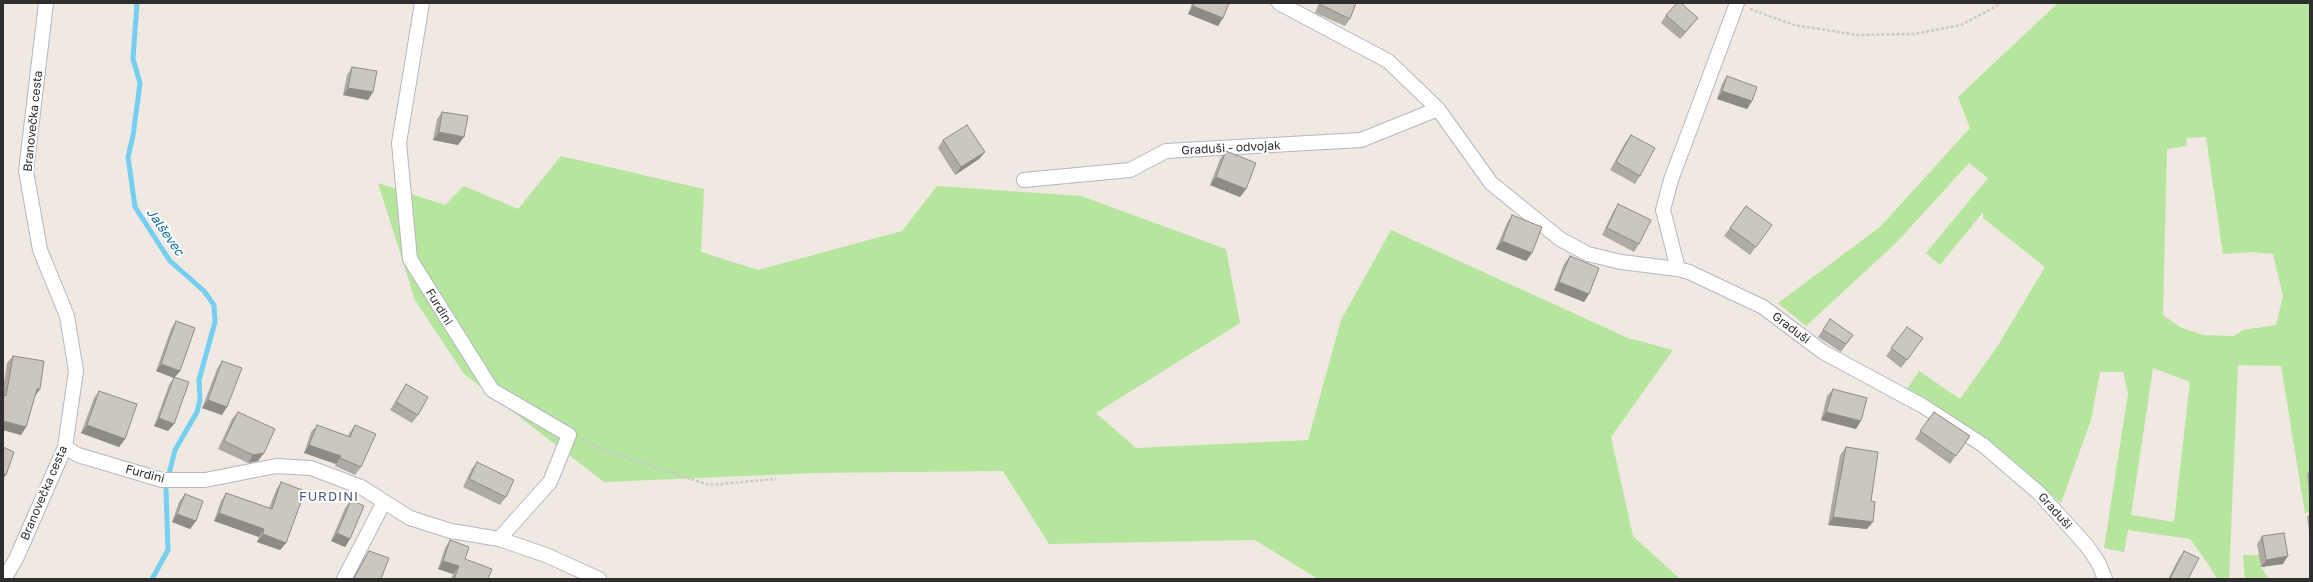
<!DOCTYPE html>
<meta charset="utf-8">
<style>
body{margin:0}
#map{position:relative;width:2313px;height:582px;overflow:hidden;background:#efe9e1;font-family:"Golos Text",sans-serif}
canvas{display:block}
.frame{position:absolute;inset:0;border:4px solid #2e2e2e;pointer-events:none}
</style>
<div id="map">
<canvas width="2313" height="582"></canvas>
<div class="frame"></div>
</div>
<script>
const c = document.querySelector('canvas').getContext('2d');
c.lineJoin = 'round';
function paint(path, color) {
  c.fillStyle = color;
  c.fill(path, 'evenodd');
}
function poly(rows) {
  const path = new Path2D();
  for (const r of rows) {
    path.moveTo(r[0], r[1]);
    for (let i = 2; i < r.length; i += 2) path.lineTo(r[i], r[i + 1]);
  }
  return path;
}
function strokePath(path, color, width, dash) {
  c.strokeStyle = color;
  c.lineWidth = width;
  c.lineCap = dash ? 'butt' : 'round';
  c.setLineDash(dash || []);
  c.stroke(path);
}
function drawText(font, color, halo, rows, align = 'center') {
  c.font = font + ' "Golos Text",sans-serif';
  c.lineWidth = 4;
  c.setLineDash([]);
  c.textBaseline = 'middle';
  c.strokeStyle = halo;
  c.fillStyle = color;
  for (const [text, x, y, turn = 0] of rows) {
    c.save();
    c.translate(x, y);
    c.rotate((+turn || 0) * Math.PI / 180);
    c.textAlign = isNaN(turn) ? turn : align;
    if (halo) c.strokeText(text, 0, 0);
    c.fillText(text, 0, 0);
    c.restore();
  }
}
paint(poly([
 [2058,3,2310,3,2310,512,2305,513,2281,366,2238,365,2229,579,2215,579,2216,577,2208,564,2190,539,2128,530,2124,552,2104,548,2128,394,2123,372,2100,372,2091,420,2061,503,1950,414,1907,389,1919,371,1960,399,1997,347,2045,267,1983,218,1983,212,1940,265,1926,253,1988,178,1969,163,1896,243,1806,326,1778,303,1880,227,1970,128,1958,97],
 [2206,137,2223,254,2253,252,2273,254,2283,296,2276,325,2243,330,2234,336,2203,335,2180,327,2163,315,2167,149,2187,146,2186,138],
 [2153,368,2190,382,2174,522,2131,515],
 [561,156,704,189,701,252,758,270,902,231,937,186,1081,196,1226,249,1240,323,1096,413,1136,448,1308,440,1341,320,1391,230,1628,338,1673,350,1611,437,1633,536,1680,579,1318,579,1255,540,1049,544,1003,471,815,473,604,482,464,374,415,300,378,183,445,205,464,186,518,209],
 [2243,555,2259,555,2261,567,2269,579,2245,579]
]), '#b6e59e');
strokePath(poly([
 [137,3,133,59,140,83,133,136,128,157,135,207,170,261,204,291,214,305,215,322,199,380,200,400,197,412,175,450,169,474],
 [152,579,168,550,166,490]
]), '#75cff0', 5);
const minor = poly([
 [422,3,399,143,410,259,492,390,569,435,550,482,499,539],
 [1279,3,1388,61,1438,109,1491,183,1560,239,1588,254,1621,262,1678,269],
 [1737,3,1671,180,1663,210,1678,269,1689,272,1763,307,1823,352,1923,406,1983,445,2039,493,2087,546,2098,562,2105,579],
 [1024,180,1130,170,1166,151,1361,140,1438,109],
 [65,447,78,455,162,480,205,480,276,466,311,468,361,487,410,518,451,531,499,539,546,555,599,579],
 [4,579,16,559,65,447,76,371,67,316,40,250,26,171,46,3],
 [344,579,384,502]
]);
strokePath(minor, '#b4b7c1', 16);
strokePath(poly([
 [1750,9,1794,25,1858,35,1914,34,1961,25,1995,7,2000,3],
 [583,441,609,452,709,485,776,479]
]), '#c9c9c9', 2.5, [3, 2]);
strokePath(minor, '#fff', 14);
paint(poly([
 [1192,3,1229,3,1223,18,1218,26,1188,14],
 [1319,3,1356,3,1350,19,1345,26,1315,13],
 [1666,15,1692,25,1680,39,1661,23],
 [352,67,373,92,368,100,343,95,347,75],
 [1727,76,1752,101,1747,109,1717,99,1722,84],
 [442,112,458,145,433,140,437,119],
 [1631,135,1640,176,1635,184,1610,170,1625,143],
 [943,140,985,152,979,159,955,175,938,148],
 [1226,151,1246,189,1240,197,1210,185,1220,159],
 [1618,204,1639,244,1634,252,1602,235,1613,212],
 [1746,206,1772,225,1750,255,1724,236],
 [1512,215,1532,253,1526,261,1496,249,1507,223],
 [1570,256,1589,294,1584,302,1554,290,1564,264],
 [1830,319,1853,335,1841,352,1818,337],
 [176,321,180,371,175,377,174,424,168,431,154,426,169,385,174,378,156,371,171,329],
 [1907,327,1923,338,1901,368,1886,356],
 [13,356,40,389,35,396,26,427,21,435,3,430,3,389,7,363],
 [222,361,222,415,202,408,217,369],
 [406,384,418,415,412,423,390,410,401,392],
 [1833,389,1856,429,1821,420,1827,396],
 [99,391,125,439,119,447,81,433,94,398],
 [238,412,264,453,258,461,248,463,218,449,232,419],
 [1934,412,1970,436,1950,464,1915,439],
 [317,425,348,436,350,432,355,425,361,467,355,475,335,466,336,464,304,453,311,432],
 [1846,447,1867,529,1828,525,1840,455],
 [477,462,506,497,500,505,463,487,471,470],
 [2310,470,2310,506,2307,474],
 [281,482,286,543,280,550,257,542,259,537,214,521,221,501,226,493,269,508,276,490],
 [185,494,196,521,190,529,172,522,179,502],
 [351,500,350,539,345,547,331,541,345,508],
 [2310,513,2310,538,2307,517],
 [2262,536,2283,564,2261,567,2257,544],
 [450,540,465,559,488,579,451,579,453,574,438,569,445,548],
 [369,551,381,579,353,579,364,559],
 [2184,551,2188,579,2168,579,2179,558]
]), '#afaba4');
paint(poly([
 [1193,6,1223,18,1218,26,1188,14],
 [1698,18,1680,39,1685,32],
 [348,88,373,92,368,100,343,95],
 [1722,91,1752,101,1747,109,1717,99],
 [439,132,464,137,458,145,433,140],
 [985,152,979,159,955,175,961,167],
 [1216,177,1246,189,1240,197,1210,185],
 [1502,241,1532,253,1526,261,1496,249],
 [1559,282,1589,294,1584,302,1554,290],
 [161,364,180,371,174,378,174,377,174,378,156,371],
 [37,389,40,389,34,397],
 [208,400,227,407,222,415,202,408],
 [1826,412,1861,421,1856,429,1821,420],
 [159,418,174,424,168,431,154,426],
 [3,421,26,427,21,435,3,430],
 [87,425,125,439,119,447,81,433],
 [309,445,341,456,336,464,304,453],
 [264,453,258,461,248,463,253,455],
 [3,473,6,475,3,479],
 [219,513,264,529,259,537,214,521],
 [177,514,196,521,190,529,172,522],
 [1833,517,1873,522,1867,529,1828,525],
 [337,533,350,539,345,547,331,541],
 [263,534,286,543,280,550,257,542],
 [2288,556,2283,564,2261,567,2266,560],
 [443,561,459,566,453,574,438,569]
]), '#8e8b86');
const building = poly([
 [1194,3,1229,3,1223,18,1193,6,1194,3],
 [1321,3,1356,3,1350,19,1321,5,1321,3],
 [1677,3,1681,3,1698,18,1685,32,1666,15,1677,3],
 [352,67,377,71,373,92,348,88,352,67],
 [1727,76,1757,87,1752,101,1722,91,1727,76],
 [442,112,468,116,464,137,439,132,442,112],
 [967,125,985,152,961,167,943,140,967,125],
 [1631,135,1655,148,1640,176,1616,162,1631,135],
 [1226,151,1256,163,1246,189,1216,177,1226,151],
 [1618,204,1651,220,1639,244,1607,228,1618,204],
 [1746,206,1772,225,1756,247,1730,228,1746,206],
 [1512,215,1542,227,1532,253,1502,241,1512,215],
 [1570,256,1599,268,1589,294,1559,282,1570,256],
 [1830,319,1853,335,1846,344,1823,330,1830,319],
 [176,321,195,328,180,371,161,364,176,321],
 [1907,327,1923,338,1907,360,1891,348,1907,327],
 [13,356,44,361,40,389,37,389,26,427,3,421,3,395,6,396,13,356],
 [222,361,242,368,227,407,208,400,222,361],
 [174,377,189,382,174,424,159,418,174,377],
 [406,384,428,397,418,415,396,402,406,384],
 [1833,389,1867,398,1861,421,1826,412,1833,389],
 [99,391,137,404,125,439,87,425,99,391],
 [238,412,275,429,264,453,253,455,224,441,238,412],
 [1934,412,1970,436,1956,456,1920,431,1934,412],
 [317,425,350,437,355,425,376,434,361,467,340,458,341,456,309,445,317,425],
 [3,447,14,452,6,475,3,473,3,447],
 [1846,447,1878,452,1871,501,1875,502,1873,522,1833,517,1846,447],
 [477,462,514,480,506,497,469,479,477,462],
 [281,482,305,491,286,543,263,534,264,529,219,513,226,493,272,509,281,482],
 [185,494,203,501,196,521,177,514,185,494],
 [351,500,364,506,350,539,337,533,351,500],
 [2284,533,2288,556,2266,560,2262,536,2284,533],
 [450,540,469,547,465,559,492,569,488,579,454,579,459,566,443,561,450,540],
 [369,551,389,558,381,579,356,579,354,578,369,551],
 [2184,551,2199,558,2188,579,2170,579,2184,551]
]);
paint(building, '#cbc7bf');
strokePath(building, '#8e8b86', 1);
drawText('12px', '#2e2e2e', '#fff', [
 ["Branovečka cesta",33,121,-84],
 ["Graduši - odvojak",1231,148,-3],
 ["Furdini",439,307,59],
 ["Graduši",1791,328,37],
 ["Furdini",145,474,15],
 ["Branovečka cesta",44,493,-67],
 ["Graduši",2055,511,48]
]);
drawText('italic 13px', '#0d6fa3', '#fff', [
 ["Jalševec",165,232,55]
]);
c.letterSpacing = '1px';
drawText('13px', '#4d5680', '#fff', [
 ["FURDINI",329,497]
]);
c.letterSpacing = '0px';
</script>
